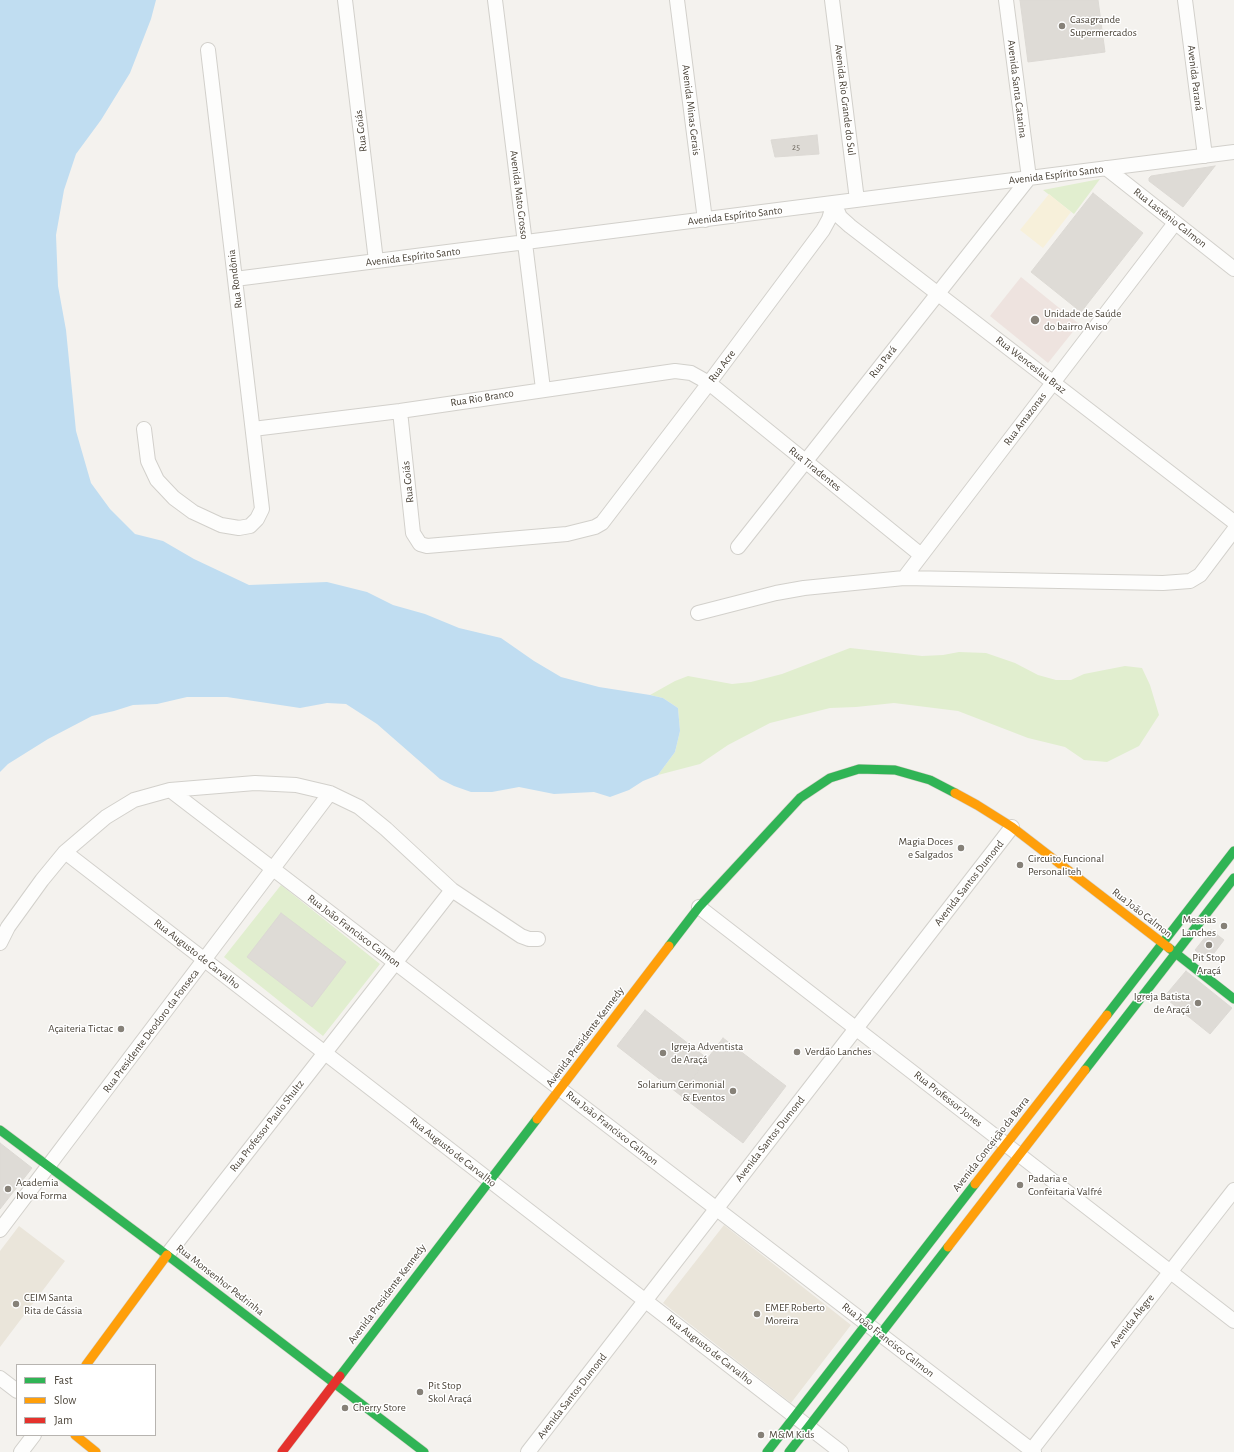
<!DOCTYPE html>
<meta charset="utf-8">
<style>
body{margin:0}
#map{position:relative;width:1234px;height:1452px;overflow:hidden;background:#f4f2ee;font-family:"Alegreya Sans",sans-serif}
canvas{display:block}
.legend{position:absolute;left:16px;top:1364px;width:140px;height:72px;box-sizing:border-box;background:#fff;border:1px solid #b7b4b0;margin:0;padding:5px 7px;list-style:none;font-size:12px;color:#4b4439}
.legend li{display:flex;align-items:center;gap:8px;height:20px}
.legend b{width:20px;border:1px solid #b7b4b0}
</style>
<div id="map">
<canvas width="1234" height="1452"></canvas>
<ul class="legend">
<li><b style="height:5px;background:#30b455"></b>Fast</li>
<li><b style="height:5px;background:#ff9f0a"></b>Slow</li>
<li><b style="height:5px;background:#e5322d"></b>Jam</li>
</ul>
</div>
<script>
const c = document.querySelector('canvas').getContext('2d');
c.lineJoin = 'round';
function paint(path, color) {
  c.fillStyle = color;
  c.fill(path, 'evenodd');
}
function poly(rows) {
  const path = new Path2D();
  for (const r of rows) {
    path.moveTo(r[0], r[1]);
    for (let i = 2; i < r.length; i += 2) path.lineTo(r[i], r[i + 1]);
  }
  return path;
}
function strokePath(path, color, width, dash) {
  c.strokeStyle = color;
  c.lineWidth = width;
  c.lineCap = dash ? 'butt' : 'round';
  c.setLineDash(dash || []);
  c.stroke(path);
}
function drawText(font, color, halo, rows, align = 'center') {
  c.font = font + ' "Alegreya Sans",sans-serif';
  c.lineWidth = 3;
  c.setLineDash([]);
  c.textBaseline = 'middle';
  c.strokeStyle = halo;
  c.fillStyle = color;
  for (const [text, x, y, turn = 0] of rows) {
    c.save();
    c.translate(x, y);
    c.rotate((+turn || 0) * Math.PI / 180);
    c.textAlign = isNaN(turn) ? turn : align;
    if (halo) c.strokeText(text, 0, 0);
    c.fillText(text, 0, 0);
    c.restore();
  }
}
paint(poly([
 [724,1225,851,1325,791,1403,663,1303],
 [19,1226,65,1261,0,1347,0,1251]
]), '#eae5da');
paint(poly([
 [1021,277,1079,324,1048,363,990,316]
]), '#eee3df');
paint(poly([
 [1100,179,1074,214,1043,190],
 [850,648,922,656,943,655,959,652,986,653,1015,663,1038,675,1056,680,1071,680,1084,674,1125,666,1142,668,1150,685,1159,715,1139,746,1107,762,1084,760,1065,747,1028,738,958,711,894,703,856,707,830,708,770,723,728,745,700,764,658,775,675,752,680,731,678,708,663,698,650,695,675,681,688,676,732,684,751,682,782,674],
 [281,885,380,964,323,1036,224,957]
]), '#e1eecf');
paint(poly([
 [1049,194,1071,212,1043,248,1020,230]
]), '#f7f0da');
paint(poly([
 [0,0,156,0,151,19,130,73,101,120,76,154,64,190,56,235,58,286,66,330,76,431,91,483,110,509,135,534,163,541,194,559,249,585,327,582,367,592,393,605,425,614,459,628,501,638,534,661,561,677,599,687,650,695,663,698,678,708,680,731,675,752,658,775,643,781,629,790,610,797,594,792,554,794,519,787,492,792,471,792,454,786,440,779,377,724,346,704,327,703,300,708,227,697,187,697,157,704,133,705,114,711,92,716,48,739,8,764,0,772]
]), '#c0ddf1');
const building = poly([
 [1020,0,1098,0,1105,52,1028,62,1020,0],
 [817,135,819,154,775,157,771,140,817,135],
 [1215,166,1183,207,1149,181,1149,178,1151,176,1215,166],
 [1093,193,1143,233,1081,312,1031,272,1093,193],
 [281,913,346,962,312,1007,247,957,281,913],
 [1211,930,1224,940,1208,961,1195,950,1211,930],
 [1186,971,1232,1008,1210,1034,1164,997,1186,971],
 [645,1010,708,1059,680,1095,617,1046,645,1010],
 [723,1038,786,1086,743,1143,680,1095,723,1038],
 [0,1143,32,1168,0,1209,0,1143]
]);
paint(building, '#dedbd6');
strokePath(building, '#dcd9d4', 1);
const street = poly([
 [345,0,376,261],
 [495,0,543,389],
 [677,0,705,220],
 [832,0,857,200],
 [1185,0,1205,156],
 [1106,168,1234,269],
 [834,203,840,217,850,226,1234,522],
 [235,279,1234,152],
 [400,411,413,533,420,544,427,546,567,534,595,527,602,523,709,383,823,230,829,219,834,203],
 [144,429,148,461,157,480,174,498,193,512,221,525,239,528,250,526,257,519,262,509,208,50],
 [253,429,400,411,675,371,691,373,709,383,921,555],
 [738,547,1029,178,1006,0],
 [904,578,1175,223],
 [698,613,776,593,804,588,904,578,1163,583,1190,581,1200,575,1234,530],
 [170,790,1034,1452],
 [65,852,841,1452],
 [699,907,1234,1321],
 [0,943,8,927,42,880,65,852,106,817,134,800,170,790,255,783,296,785,330,793,359,807,386,829,452,890,521,936,529,939,538,939],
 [0,1230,330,793],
 [167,1255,452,890],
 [0,1378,17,1391],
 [21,1452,34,1435],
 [528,1452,1012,827],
 [1030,1452,1234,1190]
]);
const fast = poly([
 [669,946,699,907,800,798,830,778,859,769,895,770,930,780,955,793],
 [1169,948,1234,999],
 [1107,1015,1234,851],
 [1085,1070,1234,878],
 [0,1130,167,1255,424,1452],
 [340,1376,537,1119],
 [767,1452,975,1184],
 [789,1452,948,1247]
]);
const slow = poly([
 [955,793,977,805,1012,827,1169,948],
 [537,1119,669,946],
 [975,1184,1107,1015],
 [948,1247,1085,1070],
 [86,1365,167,1255],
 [75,1435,96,1452]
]);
const jam = poly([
 [282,1452,340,1376]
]);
strokePath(street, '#d2d0cb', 16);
strokePath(fast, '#d3cfc5', 10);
strokePath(slow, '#d3cfc5', 10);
strokePath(jam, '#d3cfc5', 10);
strokePath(street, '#fdfdfc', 14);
strokePath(fast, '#30b455', 9);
strokePath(slow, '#ff9f0a', 9);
strokePath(jam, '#e5322d', 9);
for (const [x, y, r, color] of [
 [1062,26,4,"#868178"],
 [1035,320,5,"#868178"],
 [961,848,4,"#868178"],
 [1020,865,4,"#868178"],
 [1224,926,4,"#868178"],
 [1209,945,4,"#868178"],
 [1198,1003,4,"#868178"],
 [121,1029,4,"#868178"],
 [797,1052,4,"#868178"],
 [663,1053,4,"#868178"],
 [733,1091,4,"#868178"],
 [1020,1185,4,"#868178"],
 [8,1189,4,"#868178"],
 [16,1304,4,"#868178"],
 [757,1314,4,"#868178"],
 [420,1392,4,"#868178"],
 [345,1408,4,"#868178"],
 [761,1435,4,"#868178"]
]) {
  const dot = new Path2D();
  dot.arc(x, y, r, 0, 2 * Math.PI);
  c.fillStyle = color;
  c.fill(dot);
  strokePath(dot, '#fff', 1.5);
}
drawText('9px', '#706a61', null, [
 ["25",796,147]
]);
drawText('11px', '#4b4439', '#fff', [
 ["Casagrande",1070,20],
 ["Supermercados",1070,33],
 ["Unidade de Saúde",1044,314],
 ["do bairro Aviso",1044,327],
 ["Magia Doces",953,842,"right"],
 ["e Salgados",953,855,"right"],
 ["Circuito Funcional",1028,859],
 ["Personaliteh",1028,872],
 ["Messias",1216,920,"right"],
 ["Lanches",1216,933,"right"],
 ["Pit Stop",1209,958,"center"],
 ["Araçá",1209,971,"center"],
 ["Igreja Batista",1190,997,"right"],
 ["de Araçá",1190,1010,"right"],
 ["Açaiteria Tictac",113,1029,"right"],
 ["Igreja Adventista",671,1047],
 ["de Araçá",671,1060],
 ["Verdão Lanches",805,1052],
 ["Solarium Cerimonial",725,1085,"right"],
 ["& Eventos",725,1098,"right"],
 ["Padaria e",1028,1179],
 ["Confeitaria Valfré",1028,1192],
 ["Academia",16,1183],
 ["Nova Forma",16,1196],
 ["CEIM Santa",24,1298],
 ["Rita de Cássia",24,1311],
 ["EMEF Roberto",765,1308],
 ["Moreira",765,1321],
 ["Pit Stop",428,1386],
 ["Skol Araçá",428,1399],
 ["Cherry Store",353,1408],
 ["M&M Kids",769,1435]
], 'left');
drawText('11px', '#4b4439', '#fff', [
 ["Avenida Paraná",1195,78,83],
 ["Avenida Santa Catarina",1017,89,83],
 ["Avenida Rio Grande do Sul",845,100,83],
 ["Avenida Minas Gerais",691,110,83],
 ["Rua Goiás",361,131,-97],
 ["Avenida Espírito Santo",1056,175,-7],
 ["Avenida Mato Grosso",519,195,83],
 ["Avenida Espírito Santo",735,216,-7],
 ["Rua Lastênio Calmon",1170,218,38],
 ["Avenida Espírito Santo",413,257,-7],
 ["Rua Rondônia",235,279,-97],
 ["Rua Pará",883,362,-52],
 ["Rua Wenceslau Braz",1031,365,38],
 ["Rua Acre",722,366,-53],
 ["Rua Rio Branco",482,398,-9],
 ["Rua Amazonas",1025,419,-53],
 ["Rua Tiradentes",815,469,39],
 ["Rua Goiás",408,482,-96],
 ["Avenida Santos Dumond",969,883,-52],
 ["Rua João Calmon",1142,913,38],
 ["Rua João Francisco Calmon",354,931,37],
 ["Rua Augusto de Carvalho",197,954,38],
 ["Rua Presidente Deodoro da Fonseca",151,1031,-53],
 ["Avenida Presidente Kennedy",585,1037,-53],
 ["Rua Professor Jones",948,1099,38],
 ["Rua Professor Paulo Shultz",267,1126,-52],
 ["Rua João Francisco Calmon",612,1128,38],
 ["Avenida Santos Dumond",770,1139,-52],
 ["Avenida Conceição da Barra",991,1144,-52],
 ["Rua Augusto de Carvalho",453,1152,38],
 ["Rua Monsenhor Pedrinha",220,1280,38],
 ["Avenida Presidente Kennedy",387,1294,-53],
 ["Avenida Alegre",1132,1321,-52],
 ["Rua João Francisco Calmon",888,1340,38],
 ["Rua Augusto de Carvalho",710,1350,38],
 ["Avenida Santos Dumond",572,1396,-52]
]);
</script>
